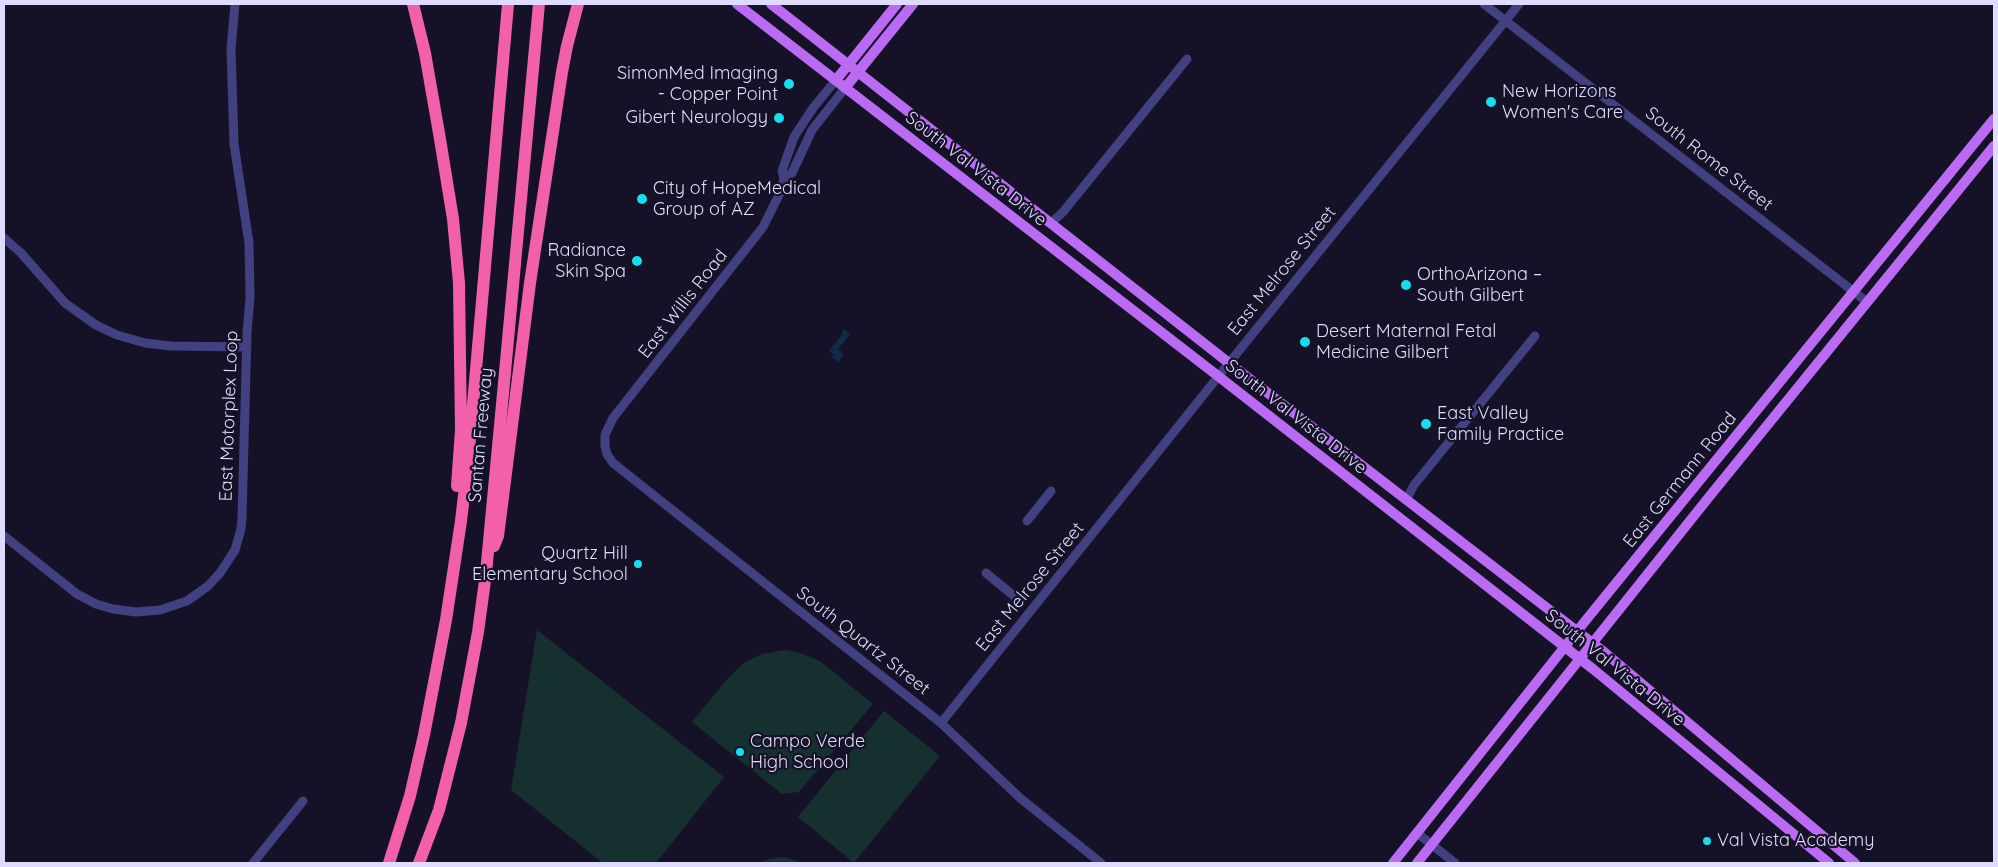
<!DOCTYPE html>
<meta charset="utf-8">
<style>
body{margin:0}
#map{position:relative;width:1998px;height:867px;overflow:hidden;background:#151227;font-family:Quicksand,sans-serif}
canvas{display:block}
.frame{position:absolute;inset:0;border:5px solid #dedbfc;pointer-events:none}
</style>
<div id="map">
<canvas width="1998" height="867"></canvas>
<div class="frame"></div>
</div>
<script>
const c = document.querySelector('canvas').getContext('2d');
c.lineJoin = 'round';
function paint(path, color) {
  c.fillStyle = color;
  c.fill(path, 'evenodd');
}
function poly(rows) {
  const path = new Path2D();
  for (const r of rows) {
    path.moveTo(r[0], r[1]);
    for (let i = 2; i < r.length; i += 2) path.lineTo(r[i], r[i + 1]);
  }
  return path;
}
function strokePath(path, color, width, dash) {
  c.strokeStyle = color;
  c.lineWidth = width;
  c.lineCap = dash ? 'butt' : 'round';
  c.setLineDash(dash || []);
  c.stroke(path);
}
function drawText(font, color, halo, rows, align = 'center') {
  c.font = font + ' Quicksand,sans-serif';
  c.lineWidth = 4.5;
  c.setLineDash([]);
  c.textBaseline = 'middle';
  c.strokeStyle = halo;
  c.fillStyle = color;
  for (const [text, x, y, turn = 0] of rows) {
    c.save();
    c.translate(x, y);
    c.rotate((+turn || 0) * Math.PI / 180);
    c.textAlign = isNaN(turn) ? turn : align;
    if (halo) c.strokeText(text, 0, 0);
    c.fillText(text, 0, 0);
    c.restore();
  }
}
paint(poly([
 [537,630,724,777,656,863,603,863,511,790],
 [786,650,800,653,820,661,873,704,799,792,782,794,692,722,728,678,745,662,762,654],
 [884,711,940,756,854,863,798,817],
 [783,857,803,863,758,863,769,859]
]), '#15302f');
paint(poly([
 [844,329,850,334,838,349,844,355,838,362,832,357,834,355,829,351,843,333,842,332]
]), '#132a4a');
strokePath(poly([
 [1484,4,1867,302],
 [836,80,813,108,794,137,782,171,784,178,780,193,763,227,613,418,605,435,605,446,607,454,613,463,941,723,1020,798,1101,863],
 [784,178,792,173,812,130,845,88],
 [1051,223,1063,212,1187,59],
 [4,238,21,253,65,303,96,325,117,335,145,343,171,346,247,347],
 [1406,500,1414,485,1535,336],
 [1027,521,1051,491],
 [4,536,77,594,96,604,113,609,136,612,160,610,187,601,208,586,220,573,235,550,241,529,242,517,247,333,250,297,249,243,234,144,231,49,235,4],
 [986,573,1014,596],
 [941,723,1229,363,1519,4],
 [1417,833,1455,863],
 [253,863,303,801]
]), '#414182', 9);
strokePath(poly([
 [737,4,1218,376,1593,669,1829,863],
 [771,4,1229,363,1604,652,1855,863],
 [836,80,897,4],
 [845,88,913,4],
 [1393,863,1586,620,1994,119],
 [1417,863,1709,497,1994,146]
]), '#bb6bf3', 10);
strokePath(poly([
 [413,4,425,53,440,139,453,219,459,283,461,430,457,486],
 [494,546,498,536,503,497,530,283,562,72,567,46,578,4],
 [389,863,410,796,424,735,446,620,461,521,468,461,508,4],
 [419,863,439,810,461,723,478,632,486,573,504,383,539,4]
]), '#f260ab', 12);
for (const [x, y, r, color] of [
 [789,84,6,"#17deec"],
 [1491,102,6,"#17deec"],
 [779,118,6,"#17deec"],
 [642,199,6,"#17deec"],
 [637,261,6,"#17deec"],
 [1406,285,6,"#17deec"],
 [1305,342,6,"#17deec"],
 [1426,424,6,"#17deec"],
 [638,564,5,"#17deec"],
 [740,752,5,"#17deec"],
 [1707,841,5,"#17deec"]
]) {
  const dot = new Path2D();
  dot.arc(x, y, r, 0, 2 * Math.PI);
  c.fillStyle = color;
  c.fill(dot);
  strokePath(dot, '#151227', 2);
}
drawText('18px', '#dedbfc', '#151227', [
 ["SimonMed Imaging",778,74,"right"],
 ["- Copper Point",778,95,"right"],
 ["New Horizons",1502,92],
 ["Women's Care",1502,113],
 ["Gibert Neurology",768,118,"right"],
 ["City of HopeMedical",653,189],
 ["Group of AZ",653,210],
 ["Radiance",626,251,"right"],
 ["Skin Spa",626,272,"right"],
 ["OrthoArizona –",1417,275],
 ["South Gilbert",1417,296],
 ["Desert Maternal Fetal",1316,332],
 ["Medicine Gilbert",1316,353],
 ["East Valley",1437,414],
 ["Family Practice",1437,435],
 ["Quartz Hill",628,554,"right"],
 ["Elementary School",628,575,"right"],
 ["Campo Verde",750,742],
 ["High School",750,763],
 ["Val Vista Academy",1717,841]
], 'left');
drawText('18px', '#dedbfc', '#151227', [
 ["South Rome Street",1709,159,38],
 ["South Val Vista Drive",976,169,38],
 ["East Melrose Street",1282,271,-51],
 ["East Willis Road",683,304,-52],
 ["East Motorplex Loop",229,416,-88],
 ["South Val Vista Drive",1296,417,38],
 ["Santan Freeway",481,435,-85],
 ["East Germann Road",1680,480,-51],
 ["East Melrose Street",1030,587,-51],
 ["South Quartz Street",863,641,38],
 ["South Val Vista Drive",1615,668,39]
]);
</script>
